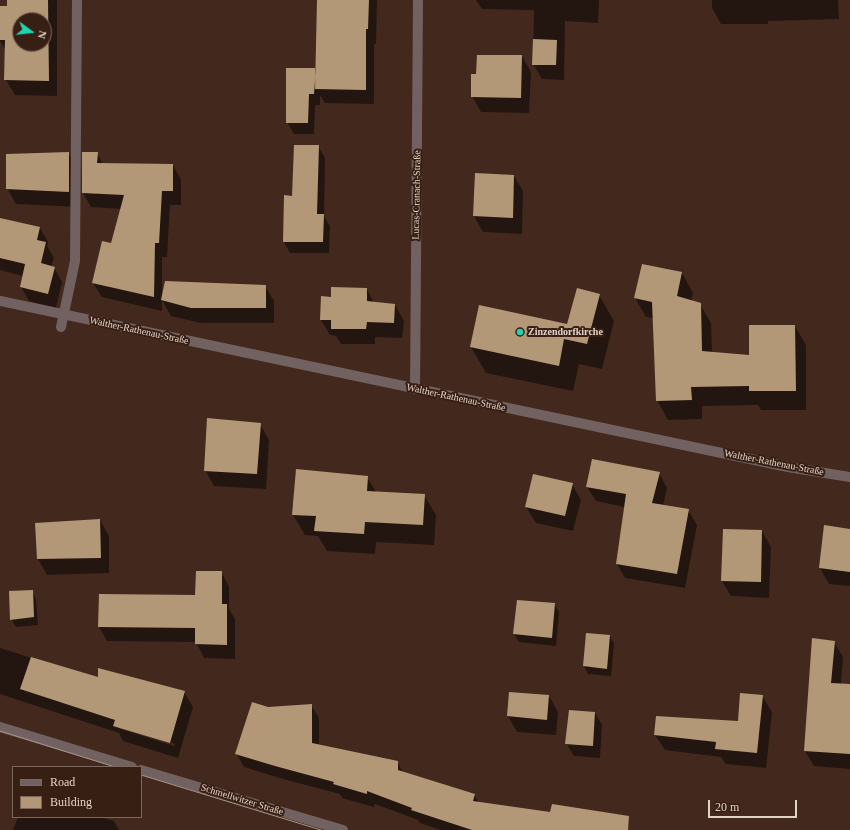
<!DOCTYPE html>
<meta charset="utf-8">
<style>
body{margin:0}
#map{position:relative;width:850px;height:830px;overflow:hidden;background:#43291d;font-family:Georgia,serif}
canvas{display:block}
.legend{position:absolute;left:12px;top:766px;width:130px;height:52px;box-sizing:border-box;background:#381f13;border:1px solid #7c675c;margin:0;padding:5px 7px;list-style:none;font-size:12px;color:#e3d2ca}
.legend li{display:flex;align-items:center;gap:8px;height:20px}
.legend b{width:20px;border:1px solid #7c675c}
.north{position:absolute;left:12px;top:12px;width:40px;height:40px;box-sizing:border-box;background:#381f13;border:1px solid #7c675c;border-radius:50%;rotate:105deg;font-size:11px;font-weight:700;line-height:16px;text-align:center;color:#e3d2ca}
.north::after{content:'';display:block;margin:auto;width:14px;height:18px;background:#1ed5b0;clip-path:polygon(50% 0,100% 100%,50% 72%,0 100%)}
.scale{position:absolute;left:708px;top:800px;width:89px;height:18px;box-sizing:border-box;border:2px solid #e3d2ca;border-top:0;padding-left:5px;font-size:12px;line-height:14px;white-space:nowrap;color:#e3d2ca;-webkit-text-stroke:3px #381f13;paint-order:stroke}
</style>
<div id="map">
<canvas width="850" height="830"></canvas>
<ul class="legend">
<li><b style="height:5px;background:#716261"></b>Road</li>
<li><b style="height:11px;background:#b39878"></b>Building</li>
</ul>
<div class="north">N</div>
<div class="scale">20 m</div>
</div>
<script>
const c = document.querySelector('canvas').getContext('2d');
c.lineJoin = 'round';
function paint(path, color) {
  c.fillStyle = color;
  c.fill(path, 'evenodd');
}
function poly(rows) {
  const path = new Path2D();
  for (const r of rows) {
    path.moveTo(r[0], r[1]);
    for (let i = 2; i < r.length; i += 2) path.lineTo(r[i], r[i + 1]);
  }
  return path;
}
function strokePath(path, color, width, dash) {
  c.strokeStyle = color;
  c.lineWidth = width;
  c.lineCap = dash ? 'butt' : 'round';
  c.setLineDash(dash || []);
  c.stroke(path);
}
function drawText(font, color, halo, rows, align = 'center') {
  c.font = font + ' Georgia,serif';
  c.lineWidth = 4;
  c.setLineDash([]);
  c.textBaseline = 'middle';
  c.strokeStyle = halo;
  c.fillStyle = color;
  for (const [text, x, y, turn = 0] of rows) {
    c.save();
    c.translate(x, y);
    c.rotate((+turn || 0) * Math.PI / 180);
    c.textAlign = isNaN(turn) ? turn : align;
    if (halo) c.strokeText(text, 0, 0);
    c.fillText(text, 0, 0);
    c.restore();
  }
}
paint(poly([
 [8,0,57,0,57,96,15,95,6,80,6,51,0,41,0,7,8,7],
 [20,20,44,20,44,44,20,44],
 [318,0,377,0,376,44,374,44,374,104,325,103,320,95,320,105,315,105,314,134,294,134,287,122,317,72],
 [476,0,599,0,598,23,565,21,564,80,542,79,533,64,534,10,482,9],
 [712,0,838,0,839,19,768,21,768,24,721,24,712,8],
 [522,56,531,72,529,113,481,112,472,96,477,74],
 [318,146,325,158,324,216,330,226,329,253,290,253,284,242,293,197],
 [97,153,103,164,173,165,181,180,181,205,170,205,167,257,162,257,162,297,265,286,274,301,274,323,201,323,171,316,162,300,162,311,102,297,93,283,111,244,121,209,91,207,83,193],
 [69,154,78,169,78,207,16,204,7,188],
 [476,174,514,176,523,191,522,234,483,232,474,216],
 [0,219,40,228,48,242,47,246,54,258,51,267,54,267,62,282,56,308,29,301,21,287,23,276,0,270],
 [643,265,682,273,693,293,691,301,700,304,711,323,712,353,750,356,795,326,806,345,806,410,761,410,758,405,702,406,702,419,668,420,657,400,653,318,646,317,635,298],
 [367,289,374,303,395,305,404,321,402,338,375,337,375,344,341,344,336,336,330,335,321,320,332,299],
 [599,295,614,321,602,369,579,364,573,391,486,373,471,347,568,325],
 [260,424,269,440,266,489,214,486,205,470],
 [659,473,667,488,663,506,688,510,697,525,685,588,625,578,617,564,625,507,596,501,587,487],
 [367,477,376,492,424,495,436,515,434,545,376,542,375,554,327,551,318,536,305,535,293,515],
 [572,484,581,500,573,531,536,523,526,507],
 [100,520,109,536,109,573,47,575,38,559,36,524],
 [850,530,850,586,829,584,820,568],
 [762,531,771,547,769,598,731,596,722,581],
 [221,572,229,586,229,609,235,619,235,659,204,658,196,642,107,641,99,627,196,596],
 [32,591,36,599,38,625,16,627,11,619],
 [518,601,554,604,559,612,556,646,519,642,514,634],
 [587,634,610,636,614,644,611,676,588,674,584,666],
 [834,642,843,657,841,684,850,685,850,769,814,766,805,751],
 [0,648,99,679,184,692,193,707,178,758,123,741,119,733,0,694],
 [118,726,175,744,174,746,118,728],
 [510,693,549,696,558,712,556,735,517,732,508,716],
 [762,696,772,712,766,768,726,764,721,757,665,750,655,735,739,722],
 [311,705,319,718,319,746,397,762,403,772,474,795,479,803,595,830,441,830,420,823,418,820,375,804,374,807,342,798,340,794,283,779,244,767,236,753,268,708],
 [595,713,602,725,600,758,574,756,566,743],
 [18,817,100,817,114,821,119,830,13,830]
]), '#0007');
paint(poly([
 [7,0,48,0,49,81,4,80,5,40,0,40,0,6,7,6],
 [20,20,44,20,44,44,20,44],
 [317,0,369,0,368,29,366,29,366,90,315,89],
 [533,39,557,40,556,65,532,65],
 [477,55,522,55,521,98,471,97,471,74,476,74],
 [286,68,316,68,314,94,309,94,308,123,286,123],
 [294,145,319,145,317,214,324,214,323,242,283,242,284,195,292,196],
 [69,152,69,192,6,189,6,154],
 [82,152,98,152,97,163,173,164,173,191,162,191,159,243,155,243,154,297,92,283,102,241,111,243,124,195,82,193],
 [475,173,514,175,513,218,473,216],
 [0,218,40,227,37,240,46,242,41,263,55,267,48,294,20,287,25,264,0,258],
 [642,264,682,272,677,296,701,303,702,351,749,355,749,325,795,325,796,391,749,391,749,386,691,387,692,400,656,401,652,302,634,298],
 [165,281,266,285,266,308,191,308,161,300],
 [331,287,367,288,367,301,395,304,394,323,367,322,366,329,331,329,331,320,320,320,321,296,331,297],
 [577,288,600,294,587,344,564,339,559,366,470,347,479,305,567,324],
 [207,418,261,423,257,474,204,471],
 [592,459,660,472,652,503,689,509,677,574,616,564,626,494,586,487],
 [296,469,368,476,367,491,425,494,423,525,365,522,364,534,314,531,316,516,292,515],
 [533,474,573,483,565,516,525,507],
 [100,519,101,558,37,559,35,523],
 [824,525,850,529,850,572,819,568],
 [723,529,762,530,761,582,721,581],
 [196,571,222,571,222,604,227,604,227,645,195,644,195,628,98,627,99,594,195,595],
 [33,590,34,617,10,620,9,591],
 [517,600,555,603,552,638,513,634],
 [586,633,610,635,607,669,583,666],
 [812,638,835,641,831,683,850,684,850,754,804,751],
 [31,657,98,677,98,668,185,691,170,743,113,726,115,720,20,689],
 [509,692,549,695,547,720,507,716],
 [740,693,763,695,757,753,715,749,716,742,654,735,656,716,738,721],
 [252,702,268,707,312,704,312,743,398,761,398,770,475,794,473,801,550,812,552,804,629,816,628,830,472,830,411,810,412,808,367,791,367,794,333,784,334,782,275,766,235,754],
 [569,710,595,712,593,746,565,744]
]), '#b39878');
strokePath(poly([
 [61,327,75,261,77,0]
]), '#716261', 10);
strokePath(poly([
 [0,301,788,467,850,477],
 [415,389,418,0]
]), '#716261', 10);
strokePath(poly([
 [0,727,132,767],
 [141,770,343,830]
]), '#716261', 10);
strokePath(poly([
 [0,731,115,767],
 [141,775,321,830]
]), '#a7938a', 1);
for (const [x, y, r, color] of [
 [520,332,4,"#1ed5b0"]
]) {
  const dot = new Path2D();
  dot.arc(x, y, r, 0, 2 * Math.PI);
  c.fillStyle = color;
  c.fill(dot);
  strokePath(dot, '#381f13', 1.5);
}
drawText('10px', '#e3d2ca', '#381f13', [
 ["Lucas-Cranach-Straße",417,195,-89],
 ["Walther-Rathenau-Straße",139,331,12],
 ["Walther-Rathenau-Straße",456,398,12],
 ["Walther-Rathenau-Straße",774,463,11],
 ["Schmellwitzer Straße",242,800,17]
]);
drawText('bold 10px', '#e3d2ca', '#381f13', [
 ["Zinzendorfkirche",528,332]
], 'left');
</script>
